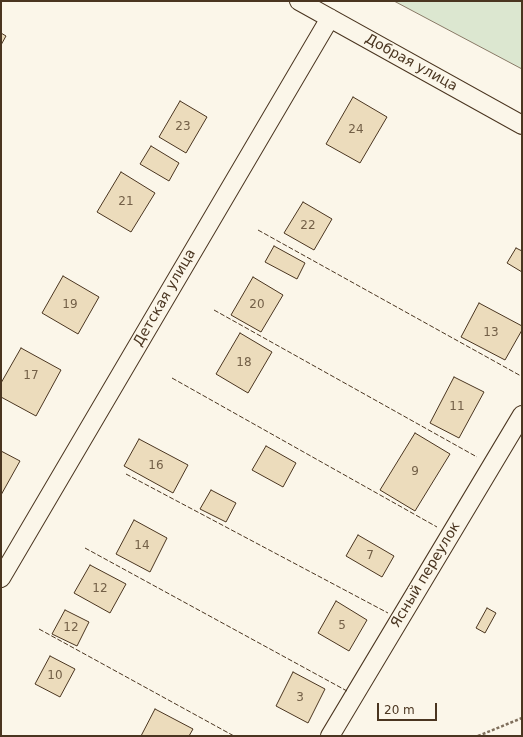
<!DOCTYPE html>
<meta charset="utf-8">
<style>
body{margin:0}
#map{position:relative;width:523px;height:737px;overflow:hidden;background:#fbf6e9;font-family:"DejaVu Sans",sans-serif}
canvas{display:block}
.frame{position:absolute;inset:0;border:2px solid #4a3520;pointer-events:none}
.scale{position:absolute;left:377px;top:703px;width:60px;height:18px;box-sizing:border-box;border:2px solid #4a3520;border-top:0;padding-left:5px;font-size:12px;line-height:14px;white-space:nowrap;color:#4a3520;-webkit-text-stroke:3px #fbf6e9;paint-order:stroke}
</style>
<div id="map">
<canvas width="523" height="737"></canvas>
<div class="frame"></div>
<div class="scale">20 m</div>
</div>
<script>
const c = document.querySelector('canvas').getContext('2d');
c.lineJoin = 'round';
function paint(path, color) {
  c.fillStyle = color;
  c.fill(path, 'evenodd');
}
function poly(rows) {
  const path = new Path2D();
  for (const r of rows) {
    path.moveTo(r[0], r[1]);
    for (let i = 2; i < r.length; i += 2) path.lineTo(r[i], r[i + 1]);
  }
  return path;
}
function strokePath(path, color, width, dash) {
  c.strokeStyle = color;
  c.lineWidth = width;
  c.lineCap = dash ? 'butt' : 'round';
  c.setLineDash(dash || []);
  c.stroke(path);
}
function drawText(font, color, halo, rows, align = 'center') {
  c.font = font + ' "DejaVu Sans",sans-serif';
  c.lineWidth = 3;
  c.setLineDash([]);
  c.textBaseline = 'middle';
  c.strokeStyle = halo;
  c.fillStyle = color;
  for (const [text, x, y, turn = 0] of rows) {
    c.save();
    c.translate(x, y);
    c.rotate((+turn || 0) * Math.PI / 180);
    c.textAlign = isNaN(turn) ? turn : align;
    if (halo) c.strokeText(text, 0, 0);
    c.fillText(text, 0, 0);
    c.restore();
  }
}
const green = poly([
 [394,1,522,1,522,69,394,1]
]);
paint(green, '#dce7d0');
strokePath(green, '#887966', 1);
const building = poly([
 [1,33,6,36,1,45,1,33],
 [353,97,387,117,360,163,326,144,353,97],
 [180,101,207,117,186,153,159,137,180,101],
 [151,146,179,163,169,181,140,164,151,146],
 [121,172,155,193,131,232,97,212,121,172],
 [303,202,332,219,314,250,284,233,303,202],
 [274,246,305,263,297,279,265,262,274,246],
 [516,248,522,251,522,272,507,263,516,248],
 [63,276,99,297,78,334,42,313,63,276],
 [253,277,283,295,261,332,231,315,253,277],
 [479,303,522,326,522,330,505,360,461,337,479,303],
 [240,333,272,352,248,393,216,374,240,333],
 [21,348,61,370,36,416,1,397,1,383,21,348],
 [454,377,484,392,459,438,430,423,454,377],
 [415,433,450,454,415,511,380,490,415,433],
 [139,439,188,465,173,493,124,466,139,439],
 [266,446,296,463,283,487,252,470,266,446],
 [1,451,20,461,1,495,1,451],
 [211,490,236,503,226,522,200,509,211,490],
 [134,520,167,538,150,572,116,554,134,520],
 [358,535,394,556,382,577,346,556,358,535],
 [90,565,126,584,110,613,74,593,90,565],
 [336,601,367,620,349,651,318,633,336,601],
 [487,608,496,613,485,633,476,628,487,608],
 [65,610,89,622,77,646,52,634,65,610],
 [50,656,75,669,60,697,35,684,50,656],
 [293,672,325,689,308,723,276,706,293,672],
 [155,709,193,729,189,736,141,736,155,709]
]);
paint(building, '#ecdcbc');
strokePath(building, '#4a3520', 1);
const minor = poly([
 [299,1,522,125],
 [1,578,330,18],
 [330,736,522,415]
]);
strokePath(minor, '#4a3520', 20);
strokePath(poly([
 [478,736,522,718]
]), '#7f6f5c', 2.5, [3, 2]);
strokePath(minor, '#fbf6e9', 18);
strokePath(poly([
 [258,230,521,376],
 [214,310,477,457],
 [172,378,437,527],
 [126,474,388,613],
 [85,548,347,691],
 [39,629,234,736]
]), '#4a3520', 1, [5, 2]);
drawText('12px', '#725f47', null, [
 ["23",183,127],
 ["24",356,130],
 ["21",126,202],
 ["22",308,226],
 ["19",70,305],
 ["20",257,305],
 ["13",491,333],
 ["18",244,363],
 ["17",31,376],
 ["11",457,407],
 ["16",156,466],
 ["9",415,472],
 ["14",142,546],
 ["7",370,556],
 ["12",100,589],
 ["5",342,626],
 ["12",71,628],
 ["10",55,676],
 ["3",300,698]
]);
drawText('14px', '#4a3520', '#fbf6e9', [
 ["Добрая улица",411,63,29],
 ["Детская улица",165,298,-60],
 ["Ясный переулок",426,575,-59]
]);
</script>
